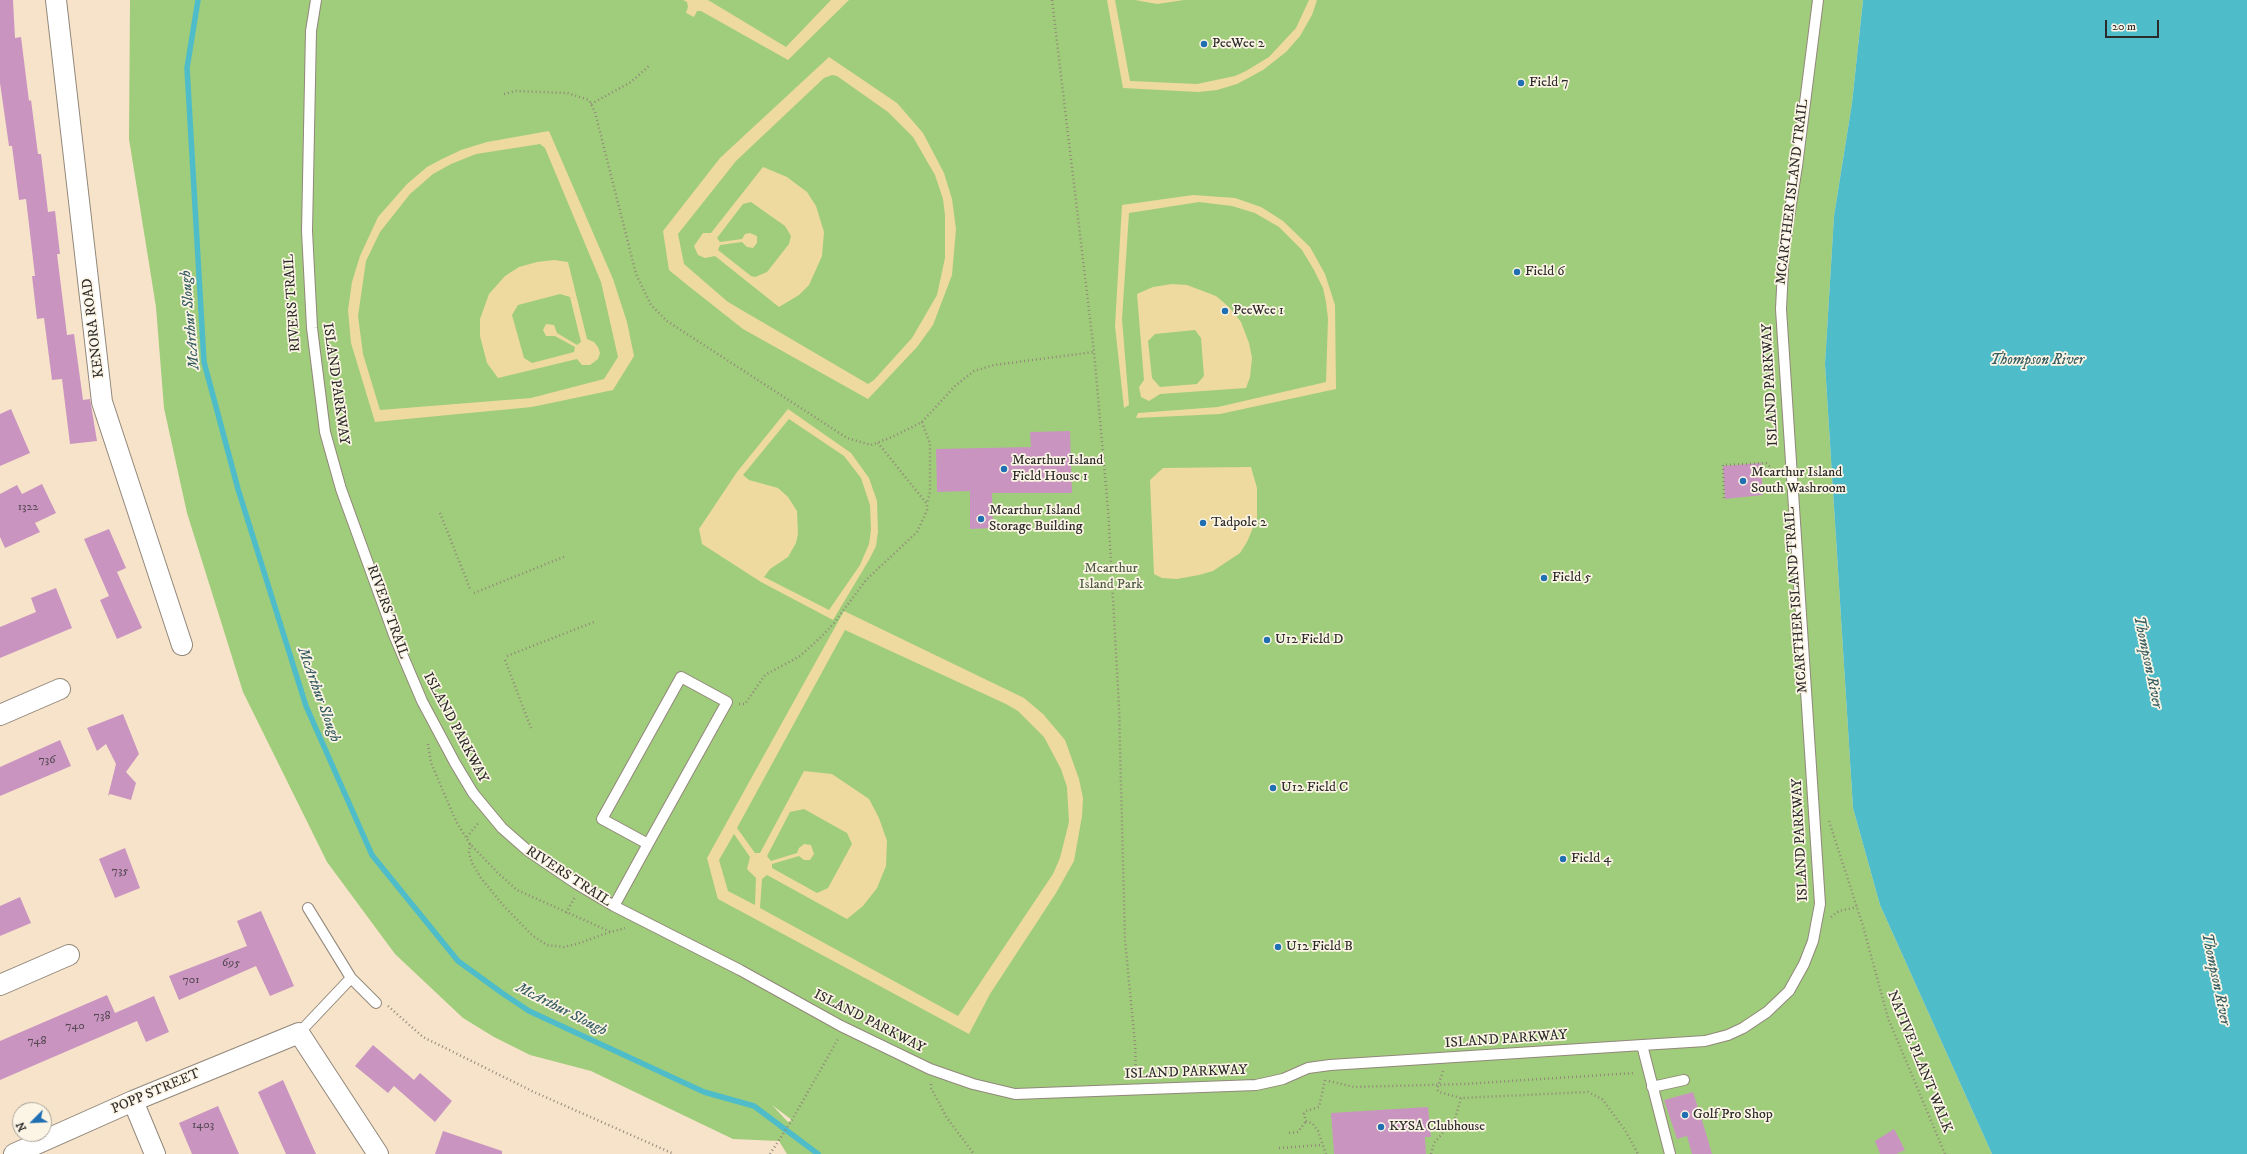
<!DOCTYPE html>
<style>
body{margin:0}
#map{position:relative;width:2247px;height:1154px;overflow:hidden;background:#f7e3ca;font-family:"IM FELL DW Pica",serif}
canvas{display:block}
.north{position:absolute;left:12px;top:1102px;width:40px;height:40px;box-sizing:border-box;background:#fcf5e5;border:1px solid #a8a49b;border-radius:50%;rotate:246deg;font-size:11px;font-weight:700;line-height:16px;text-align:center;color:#2b2b2b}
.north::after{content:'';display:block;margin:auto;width:14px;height:18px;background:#1f6fb2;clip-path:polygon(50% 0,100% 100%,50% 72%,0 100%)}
.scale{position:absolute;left:2105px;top:20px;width:54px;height:18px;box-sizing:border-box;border:2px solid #2b2b2b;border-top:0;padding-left:5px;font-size:12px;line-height:14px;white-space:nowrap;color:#2b2b2b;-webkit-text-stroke:3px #fcf5e5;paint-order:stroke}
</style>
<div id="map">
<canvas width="2247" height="1154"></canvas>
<div class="north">N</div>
<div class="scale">20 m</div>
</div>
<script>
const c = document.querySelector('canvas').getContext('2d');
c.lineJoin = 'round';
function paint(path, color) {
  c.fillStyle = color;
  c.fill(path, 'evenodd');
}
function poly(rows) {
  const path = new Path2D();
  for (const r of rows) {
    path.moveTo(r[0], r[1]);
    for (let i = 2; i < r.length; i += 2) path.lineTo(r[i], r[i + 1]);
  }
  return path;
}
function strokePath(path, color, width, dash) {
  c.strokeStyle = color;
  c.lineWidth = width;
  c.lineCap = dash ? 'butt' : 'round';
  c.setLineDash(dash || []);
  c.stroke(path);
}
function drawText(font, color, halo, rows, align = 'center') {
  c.font = font + ' "IM FELL DW Pica",serif';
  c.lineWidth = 3.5;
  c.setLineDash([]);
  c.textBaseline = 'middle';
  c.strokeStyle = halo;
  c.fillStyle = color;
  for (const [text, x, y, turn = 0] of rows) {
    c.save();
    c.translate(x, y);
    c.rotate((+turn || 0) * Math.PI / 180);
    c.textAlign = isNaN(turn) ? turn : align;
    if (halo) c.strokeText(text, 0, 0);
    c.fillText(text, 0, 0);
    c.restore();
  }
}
paint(poly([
 [130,0,1863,0,1852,103,1834,216,1825,364,1853,808,1880,905,1992,1154,787,1154,779,1141,733,1139,591,1071,530,1055,494,1037,463,1018,395,954,327,862,243,692,187,513,164,408,156,307,129,139],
 [772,1105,792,1120,788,1122]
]), '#a0cd7b');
paint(poly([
 [683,0,708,0,786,47,831,0,849,0,788,60,701,11,697,11,694,17,686,13,688,7,687,2],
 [1107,0,1115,0,1130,81,1197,84,1235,76,1246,71,1269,57,1296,28,1309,0,1317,0,1312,15,1300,36,1286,52,1263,70,1237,84,1217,90,1198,92,1123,88],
 [1135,0,1184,0,1157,4],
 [829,57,897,103,923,133,944,173,952,199,956,229,952,275,933,325,917,347,868,399,743,329,686,284,669,270,663,231,720,158],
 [832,75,837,76,888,112,913,137,935,175,943,199,945,215,945,258,937,295,912,338,874,380,868,384,728,302,684,264,678,234,736,161,824,78],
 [549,131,613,279,627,322,634,356,613,390,532,407,375,422,351,343,348,310,352,282,360,256,378,217,407,184,427,167,442,159,461,150,487,142],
 [540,144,545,148,601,282,618,357,604,379,531,398,380,410,363,354,358,316,366,261,380,232,410,194,433,174,451,164,476,154],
 [763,167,787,177,807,192,816,206,824,232,822,256,809,285,799,295,779,307,715,256,705,258,698,255,694,246,703,233,711,233],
 [751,202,785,226,791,236,789,244,767,272,755,277,751,276,718,250,720,245,742,242,747,247,753,248,757,243,757,236,750,233,745,234,742,239,720,242,717,238,743,204],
 [1193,195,1235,198,1261,207,1283,221,1310,247,1325,274,1335,305,1336,389,1220,414,1136,418,1138,413,1218,407,1326,382,1328,319,1326,302,1323,288,1314,270,1302,250,1279,227,1255,213,1232,206,1199,202,1129,213,1122,319,1129,405,1124,408,1115,326,1122,205],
 [554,260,568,262,587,339,594,342,598,347,600,353,598,359,590,365,582,365,577,359,498,378,487,363,480,336,480,319,489,294,505,276,519,267,537,262],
 [560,294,570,297,581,342,577,345,557,333,554,325,546,324,543,330,546,336,555,336,575,347,574,352,532,363,524,358,512,315,518,305],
 [1172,284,1187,285,1216,296,1229,307,1241,322,1249,343,1252,358,1250,377,1246,388,1160,394,1149,401,1141,397,1139,387,1144,380,1137,294,1153,287],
 [1195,330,1201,338,1204,376,1197,384,1160,387,1152,378,1148,341,1155,334],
 [788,409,851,453,869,478,877,501,878,532,876,546,869,560,833,620,761,582,702,544,699,529,737,472],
 [789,419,844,456,861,478,870,505,871,530,869,544,860,565,829,610,764,577,770,569,788,557,796,543,798,534,797,511,788,497,778,488,749,480,743,475],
 [1251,467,1257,488,1257,518,1247,542,1240,553,1213,571,1199,575,1177,579,1162,578,1154,574,1150,480,1163,468],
 [844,611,1024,698,1043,714,1065,740,1079,779,1083,798,1082,816,1074,861,1056,893,990,994,969,1034,718,899,717,896,707,858],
 [845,630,1006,704,1018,711,1044,737,1061,769,1067,787,1069,822,1060,858,1053,874,958,1016,760,908,762,879,767,875,847,919,863,906,877,888,886,866,887,841,879,818,869,799,832,774,804,771,760,853,755,853,737,828],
 [804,809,847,833,852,844,828,888,817,893,772,868,772,864,799,856,804,860,810,860,814,854,811,845,804,844,799,848,797,853,771,861,767,856,790,812],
 [734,834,750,857,747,869,756,878,755,905,728,891,719,860]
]), '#eeda9e');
paint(poly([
 [1863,0,2247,0,2247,1154,1992,1154,1880,905,1853,808,1825,364,1834,216,1852,103]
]), '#4fbcca');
strokePath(poly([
 [198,0,187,68,204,362,238,489,306,706,372,855,458,961,502,993,529,1011,704,1092,754,1106,818,1154]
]), '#4fbcca', 5.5);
paint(poly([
 [0,0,13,0,15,38,21,37,29,101,31,100,38,154,41,154,48,212,55,211,60,254,57,254,67,335,74,334,83,400,90,399,97,441,70,444,62,379,52,380,44,318,37,319,32,276,35,276,26,199,19,200,12,146,9,146,0,83],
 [11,409,30,453,0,466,0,414],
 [1070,431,1072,493,992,493,993,528,970,529,970,491,937,492,936,449,1031,447,1030,432],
 [1761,463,1763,495,1725,499,1723,466],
 [42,484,56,513,35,523,40,532,5,548,0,537,0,494,17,485,22,494],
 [109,529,126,568,117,572,142,628,117,639,100,600,109,596,84,539],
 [56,588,72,628,0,658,0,627,36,612,31,598],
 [123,714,139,754,126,772,136,783,131,800,110,794,108,796,116,764,106,744,97,751,87,728],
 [60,740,71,766,0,796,0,767],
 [125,848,140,888,115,898,99,859],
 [20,897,31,923,0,936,0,906],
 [261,911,294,986,270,996,256,966,179,1000,169,976,247,946,237,921],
 [107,995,115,1013,154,996,169,1032,146,1042,137,1021,0,1080,0,1041],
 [373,1045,414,1080,420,1073,452,1101,435,1122,394,1086,388,1093,355,1066],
 [283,1080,306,1132,316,1154,286,1154,258,1092],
 [1693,1092,1705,1130,1712,1154,1692,1154,1687,1136,1677,1139,1664,1100],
 [218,1106,239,1154,192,1154,179,1123],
 [1428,1107,1431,1137,1425,1137,1426,1154,1334,1154,1331,1113],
 [1894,1129,1905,1150,1896,1154,1880,1154,1875,1141],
 [443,1131,502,1151,502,1154,435,1154]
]), '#c995c0');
const lane = poly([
 [316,0,311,31,307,231,312,328,325,432,341,489,394,635,422,701,455,763,473,793,502,828,527,850,577,884,614,906,740,970,841,1026,930,1069,973,1084,1015,1094,1256,1085,1283,1079,1308,1068,1330,1065,1705,1041,1728,1035,1743,1028,1767,1012,1789,991,1804,964,1813,941,1820,904,1781,309,1784,249,1797,166,1818,0],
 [614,906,648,844,602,819,681,677,727,702,648,844],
 [308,908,351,978],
 [299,1033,351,978,376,1003],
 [1642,1045,1670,1154],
 [1652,1087,1684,1080]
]);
const street = poly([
 [56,0,102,402,182,645],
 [0,715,60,689],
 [0,985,69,955],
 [133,1101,155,1154],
 [14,1154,133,1101,299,1033,378,1154]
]);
strokePath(lane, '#91877a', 12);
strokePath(street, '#91877a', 22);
strokePath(poly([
 [1052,0,1094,352,1108,509,1119,707,1125,940,1135,1044,1136,1076],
 [504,94,516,91,567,93,589,100,595,112,636,274,651,305,667,321,847,438,871,445,892,437,922,422,955,386,974,371,994,365,1094,352],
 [591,104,631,82,650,65],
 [922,422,930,444,930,492,927,504],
 [1724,498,1723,465,1766,463,1778,474],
 [440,513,471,591],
 [474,593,566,556],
 [507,656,594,622],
 [505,660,531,728],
 [739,704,745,704,765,675,800,656,821,637,834,623,866,580,917,532,924,517,927,510,927,504,878,443],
 [428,744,431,763,456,821,470,844,499,874,517,890,611,932,625,928],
 [1829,821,1863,926,1888,1018,1945,1154],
 [467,837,479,822],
 [470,844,469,853,472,863,481,878,503,905,533,936,547,945,564,947,577,944,610,932],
 [566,913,575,897],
 [1831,917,1839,911,1857,907],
 [388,1006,423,1037,534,1092,674,1154],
 [1443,1071,1437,1089,1439,1092,1461,1098,1588,1092,1602,1099,1625,1130,1638,1154],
 [1325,1080,1319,1107,1306,1111,1304,1114,1306,1121,1312,1123,1318,1131,1326,1154],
 [1329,1081,1354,1087,1464,1084,1634,1073],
 [931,1084,931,1088,947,1118,974,1154],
 [1289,1133,1298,1132,1306,1121],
 [1279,1148,1323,1145],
 [770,1154,792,1120,838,1039],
 [1431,1154,1434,1143,1455,1119,1461,1098]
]), '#91877a', 2.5, [1, 3]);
strokePath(lane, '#fff', 10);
strokePath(street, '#fff', 20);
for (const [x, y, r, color] of [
 [1204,44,4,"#1f6fb2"],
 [1521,83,4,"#1f6fb2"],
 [1517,272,4,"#1f6fb2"],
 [1225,311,4,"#1f6fb2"],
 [1004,469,4,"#1f6fb2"],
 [1743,481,4,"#1f6fb2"],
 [981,519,4,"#1f6fb2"],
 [1203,523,4,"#1f6fb2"],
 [1544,578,4,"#1f6fb2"],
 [1267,640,4,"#1f6fb2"],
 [1273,788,4,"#1f6fb2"],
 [1563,859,4,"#1f6fb2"],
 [1278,947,4,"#1f6fb2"],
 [1685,1115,4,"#1f6fb2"],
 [1381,1127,4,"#1f6fb2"]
]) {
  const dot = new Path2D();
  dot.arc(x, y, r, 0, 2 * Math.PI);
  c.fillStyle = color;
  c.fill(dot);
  strokePath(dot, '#fcf5e5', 1.5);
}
drawText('12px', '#524650', null, [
 ["1322",28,508],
 ["736",47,761],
 ["735",120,872],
 ["695",231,964],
 ["701",191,981],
 ["738",102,1017],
 ["740",75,1027],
 ["748",37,1042],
 ["1403",203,1126]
]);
drawText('14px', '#2b2b2b', '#fcf5e5', [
 ["PeeWee 2",1212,44],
 ["Field 7",1529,83],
 ["Field 6",1525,272],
 ["PeeWee 1",1233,311],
 ["Mcarthur Island",1012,461],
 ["Field House 1",1012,477],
 ["Mcarthur Island",1751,473],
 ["South Washroom",1751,489],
 ["Mcarthur Island",989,511],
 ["Storage Building",989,527],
 ["Tadpole 2",1211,523],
 ["Field 5",1552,578],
 ["U12 Field D",1275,640],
 ["U12 Field C",1281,788],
 ["Field 4",1571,859],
 ["U12 Field B",1286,947],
 ["Golf Pro Shop",1693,1115],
 ["KYSA Clubhouse",1389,1127]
], 'left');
drawText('14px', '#2b2b2b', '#fcf5e5', [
 ["MCARTHER ISLAND TRAIL",1793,192,-83],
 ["RIVERS TRAIL",293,303,-94],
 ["KENORA ROAD",94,328,-97],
 ["ISLAND PARKWAY",335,384,82],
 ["ISLAND PARKWAY",1771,385,-93],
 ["MCARTHER ISLAND TRAIL",1797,600,-94],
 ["RIVERS TRAIL",387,612,70],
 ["ISLAND PARKWAY",455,728,62],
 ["ISLAND PARKWAY",1801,840,-93],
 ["RIVERS TRAIL",568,877,33],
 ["ISLAND PARKWAY",869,1022,27],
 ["ISLAND PARKWAY",1506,1040,-4],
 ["NATIVE PLANT WALK",1919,1062,68],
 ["ISLAND PARKWAY",1186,1073,-2],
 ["POPP STREET",156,1092,-23]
]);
drawText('14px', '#4e5c43', '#fcf5e5', [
 ["Mcarthur",1111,569],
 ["Island Park",1111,585]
]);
drawText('italic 15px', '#385e63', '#fcf5e5', [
 ["McArthur Slough",191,320,-95],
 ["Thompson River",2037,361],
 ["Thompson River",2147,662,78],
 ["McArthur Slough",318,695,70],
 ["Thompson River",2215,979,78],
 ["McArthur Slough",561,1010,27]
]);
</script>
